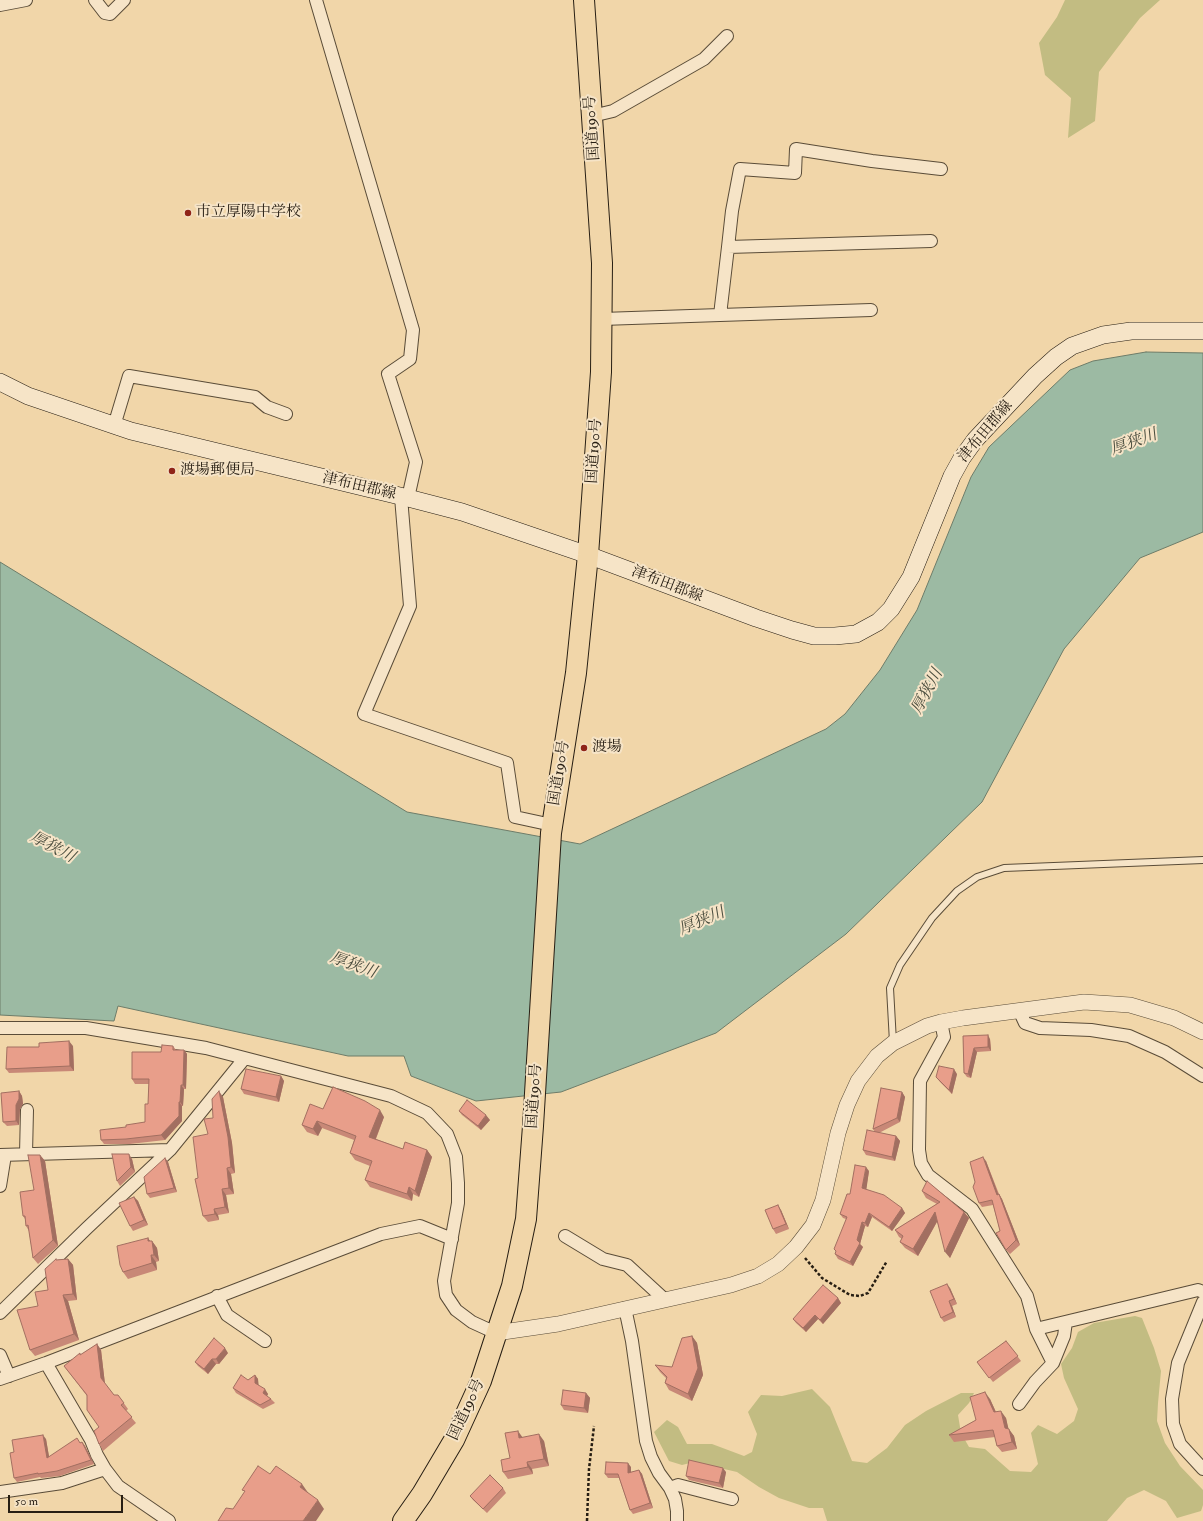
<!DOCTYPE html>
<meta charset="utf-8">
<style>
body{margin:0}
#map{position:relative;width:1203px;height:1521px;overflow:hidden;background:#f1d6a9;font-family:"IM FELL Double Pica",serif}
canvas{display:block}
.scale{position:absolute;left:8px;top:1495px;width:115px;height:18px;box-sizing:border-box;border:2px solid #271e13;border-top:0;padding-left:5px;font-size:12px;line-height:14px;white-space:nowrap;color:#271e13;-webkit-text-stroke:3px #f6e4c7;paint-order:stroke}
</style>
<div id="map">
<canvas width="1203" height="1521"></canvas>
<div class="scale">50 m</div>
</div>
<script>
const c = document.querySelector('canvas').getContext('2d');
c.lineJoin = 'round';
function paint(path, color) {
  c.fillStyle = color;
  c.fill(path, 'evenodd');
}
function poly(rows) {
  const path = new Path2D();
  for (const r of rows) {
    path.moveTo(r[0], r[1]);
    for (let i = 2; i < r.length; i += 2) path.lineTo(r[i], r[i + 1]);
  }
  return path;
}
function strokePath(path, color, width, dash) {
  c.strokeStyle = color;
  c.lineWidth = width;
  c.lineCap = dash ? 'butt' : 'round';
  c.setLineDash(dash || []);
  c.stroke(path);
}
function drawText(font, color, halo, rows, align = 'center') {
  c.font = font + ' "IM FELL Double Pica","Noto Serif JP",serif';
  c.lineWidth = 4;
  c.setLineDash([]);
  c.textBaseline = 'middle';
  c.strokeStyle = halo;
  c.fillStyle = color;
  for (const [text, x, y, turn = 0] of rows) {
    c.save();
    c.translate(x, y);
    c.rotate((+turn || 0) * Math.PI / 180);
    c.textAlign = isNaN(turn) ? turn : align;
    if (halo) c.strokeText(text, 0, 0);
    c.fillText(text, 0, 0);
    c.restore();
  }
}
paint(poly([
 [1065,0,1160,0,1140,18,1099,72,1095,121,1068,138,1071,98,1045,75,1039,43,1057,17],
 [1135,1316,1142,1318,1154,1348,1161,1371,1158,1403,1157,1421,1165,1443,1180,1466,1203,1490,1203,1505,1201,1511,1177,1518,1166,1501,1144,1490,1127,1498,1107,1521,827,1521,823,1508,809,1508,779,1498,759,1487,737,1472,694,1462,682,1465,669,1461,654,1432,667,1420,678,1427,687,1444,712,1444,744,1456,752,1452,757,1434,748,1412,761,1395,782,1396,812,1389,830,1407,852,1461,867,1463,887,1448,905,1425,926,1411,961,1393,974,1393,969,1403,958,1415,961,1433,969,1447,985,1449,1010,1471,1031,1472,1038,1464,1031,1433,1038,1425,1057,1434,1074,1421,1078,1409,1064,1378,1061,1364,1072,1348,1078,1332,1094,1323]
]), '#c2bc82');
const water = poly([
 [1146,352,1203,353,1203,532,1140,558,1064,649,982,802,846,934,716,1033,561,1092,476,1101,411,1076,404,1056,348,1056,118,1006,114,1021,0,1015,0,562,407,812,580,844,826,729,845,714,880,670,917,610,971,477,989,447,1070,370,1093,361,1146,352]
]);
paint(water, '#9cbaa3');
strokePath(water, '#6d7c69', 1);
const service = poly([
 [893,1042,890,988,900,965,932,918,957,891,977,877,1004,868,1203,860]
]);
const minor = poly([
 [95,0,105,13,110,14,124,0],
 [316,0,413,330,410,359,388,374,416,462,408,498],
 [0,5,26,0],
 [592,116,613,111,704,59,727,36],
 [728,247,732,211,740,169,795,173,796,149,872,161,941,169],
 [720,315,871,310],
 [602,319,720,315,728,247,931,241],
 [114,426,129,376,255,397,267,407,286,414],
 [401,497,410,606,364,714,507,763,515,817,552,825],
 [1019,1010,1025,1023,1040,1028,1091,1030,1129,1036,1165,1052,1203,1076],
 [941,1022,944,1037,920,1081,919,1150,921,1163,928,1175,972,1209,1027,1296,1036,1329,1053,1363,1035,1382,1019,1404],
 [0,1028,86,1028,206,1048,391,1096,427,1113,447,1134,456,1157,458,1183,458,1203,444,1281,446,1295,456,1310,472,1322,496,1333],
 [26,1154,27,1110],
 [0,1155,170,1150],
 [0,1186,5,1155],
 [565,1236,603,1259,627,1265,664,1299],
 [217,1296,227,1315,265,1341],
 [1203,1302,1178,1363,1172,1399,1173,1424,1180,1444,1203,1469],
 [625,1308,632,1341,646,1441,651,1457,659,1473,670,1488,678,1485,732,1499],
 [0,1313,87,1228,170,1150,244,1059],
 [1036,1329,1198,1290,1203,1292],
 [0,1355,9,1376],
 [46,1363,91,1440,97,1455,105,1469,118,1486,169,1521],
 [1053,1363,1064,1336,1066,1322],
 [0,1379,46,1363,381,1234,420,1226,452,1239],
 [670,1488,675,1499,677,1511,677,1521],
 [0,1492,62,1483,105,1469]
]);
const tertiary = poly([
 [496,1333,558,1324,731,1285,758,1276,778,1264,796,1247,813,1225,823,1200,838,1133,847,1105,858,1081,877,1056,893,1043,927,1026,941,1022,963,1018,1084,1002,1130,1005,1174,1018,1203,1032]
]);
const secondary = poly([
 [0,382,28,396,131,431,408,498,462,512,588,555,756,618,792,630,814,636,835,636,856,634,878,622,891,609,911,577,952,476,962,458,975,440,1035,376,1056,357,1072,346,1103,335,1131,331,1203,331]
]);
const trunk = poly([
 [403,1521,422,1494,454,1440,481,1381,512,1286,526,1219,533,1126,551,833,576,673,588,555,601,372,602,263,584,0]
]);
strokePath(service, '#5a4c38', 8);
strokePath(minor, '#5a4c38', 14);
strokePath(tertiary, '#5a4c38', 16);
strokePath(secondary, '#271e13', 18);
strokePath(trunk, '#271e13', 22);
strokePath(poly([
 [805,1258,822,1278,850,1295,860,1296,868,1293,887,1261],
 [587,1521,589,1469,594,1426]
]), '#271e13', 2.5, [3, 2]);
strokePath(service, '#f6e4c7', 6);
strokePath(minor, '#f6e4c7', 12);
strokePath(tertiary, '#f6e4c7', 15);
strokePath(secondary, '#f6e4c7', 17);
strokePath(trunk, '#f1d6a9', 20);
paint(poly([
 [963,1036,990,1039,991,1051,977,1052,971,1078,967,1077,964,1073],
 [73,1046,74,1071,9,1073,6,1069],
 [173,1046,176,1050,184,1050,187,1054,186,1089,184,1089,183,1106,182,1106,182,1121,165,1140,130,1144,104,1144,101,1140,126,1127,145,1122,148,1104,149,1084,135,1084,132,1079,161,1052],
 [957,1074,952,1094,940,1082,936,1077],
 [281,1076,284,1081,279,1102,244,1094,241,1089],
 [19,1091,22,1096,23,1104,20,1109,19,1125,7,1126,3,1122],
 [902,1092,905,1097,900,1122,879,1133,896,1136,900,1141,895,1161,866,1155,863,1150,875,1132,873,1129],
 [223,1097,232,1143,235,1173,231,1174,234,1194,226,1195,229,1213,218,1215,219,1220,208,1222,203,1216,208,1134,213,1118],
 [323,1109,384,1117,376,1139,403,1149,427,1150,432,1157,419,1197,413,1194,412,1201,370,1187,365,1180,370,1166,355,1160,350,1153,354,1140,322,1128,318,1136,307,1132,302,1125],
 [459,1111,490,1120,481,1130,462,1115],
 [40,1155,45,1161,58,1246,38,1264,33,1258,29,1231,26,1226,25,1219,23,1216,34,1190],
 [165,1158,168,1162,177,1192,150,1198,147,1194],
 [132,1159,135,1172,120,1186,117,1181],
 [986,1161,999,1194,1002,1199,1020,1245,1010,1254,1006,1250,1000,1231,993,1205,982,1207,979,1203],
 [869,1171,866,1189,902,1208,905,1213,892,1231,872,1217,868,1227,865,1226,860,1244,863,1247,853,1266,838,1259,835,1254,836,1252,846,1219,843,1218,840,1214],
 [922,1191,964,1212,969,1218,950,1258,937,1222,918,1256,905,1248,900,1242,902,1239,899,1237,895,1230,937,1204,926,1198],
 [134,1197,138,1201,148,1225,133,1231,130,1226],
 [781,1210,789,1229,776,1234,773,1229],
 [148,1238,150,1241,152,1241,157,1248,159,1261,156,1262,157,1270,128,1279,123,1272],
 [68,1259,73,1265,77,1300,68,1301,79,1340,35,1356,30,1350,38,1306,48,1290,57,1260],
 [950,1288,957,1304,952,1306,956,1317,944,1322,941,1318],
 [838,1298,841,1303,823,1324,818,1319,806,1332,796,1323,793,1319],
 [692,1336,697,1343,703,1375,692,1401,669,1390,665,1383,666,1378,660,1372,655,1365,672,1367],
 [1006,1341,1021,1361,993,1382,977,1362],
 [97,1344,101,1350,105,1384,114,1395,118,1395,128,1409,126,1411,136,1423,103,1451,99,1444,99,1427,87,1396,64,1366],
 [228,1353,219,1364,216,1364,208,1374,198,1366,195,1362],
 [255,1375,258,1379,258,1385,268,1394,267,1396,271,1399,275,1403,263,1409,236,1393,233,1388,248,1380],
 [586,1393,590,1398,588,1413,564,1410,561,1405],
 [990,1399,996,1412,1006,1418,1008,1429,1014,1436,1017,1449,1002,1452,997,1446,995,1437,954,1442,949,1435,976,1420],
 [523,1438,544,1441,549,1466,532,1469,533,1474,508,1479,503,1472,510,1458],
 [46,1439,49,1457,82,1442,85,1446,94,1464,60,1476,41,1478,40,1477,17,1482,14,1478,14,1452],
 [631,1467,631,1472,639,1470,642,1474,653,1508,633,1514,630,1510,619,1478,608,1478,605,1474],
 [726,1472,723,1488,689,1480,686,1476],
 [503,1488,506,1493,487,1513,473,1500,470,1496]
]), '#c88877');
paint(poly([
 [988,1035,990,1039,991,1051,988,1047],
 [69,1041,73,1046,74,1071,70,1066],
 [974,1048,977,1052,971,1078,968,1074],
 [184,1050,187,1054,186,1089,183,1085],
 [954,1069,957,1074,952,1094,949,1090],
 [281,1076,284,1081,279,1102,276,1097],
 [181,1085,184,1089,183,1106,180,1102],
 [19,1091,22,1096,23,1104,20,1109,19,1125,16,1121,16,1105],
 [219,1091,223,1097,232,1143,235,1173,231,1167],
 [902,1092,905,1097,900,1122,897,1118],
 [179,1102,182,1106,182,1121,165,1140,161,1135],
 [380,1110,384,1117,374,1143,369,1137],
 [486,1115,490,1120,481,1130,478,1126],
 [317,1121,322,1128,318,1136,313,1129],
 [896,1136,900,1141,895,1161,892,1157],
 [427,1150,432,1157,419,1197,415,1191],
 [129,1154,132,1159,135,1172,131,1167],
 [40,1155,45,1161,58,1246,53,1240],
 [983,1157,986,1161,1000,1199,997,1195],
 [165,1158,168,1162,177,1192,174,1188],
 [866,1167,869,1171,866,1192,862,1188],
 [227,1168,231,1174,234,1194,229,1188],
 [409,1187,413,1194,412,1201,407,1194],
 [222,1189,226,1195,229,1213,225,1207],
 [999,1194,1002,1199,1020,1245,1016,1240],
 [134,1197,138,1201,148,1225,144,1220],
 [778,1205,781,1210,789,1229,786,1224],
 [902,1208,905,1213,892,1231,889,1227],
 [214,1209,218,1215,219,1220,215,1214],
 [935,1212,939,1218,918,1256,913,1249],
 [964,1212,969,1218,950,1258,945,1252],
 [869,1213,872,1217,868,1227,865,1223],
 [862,1222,865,1226,860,1244,863,1247,853,1266,850,1262,857,1240],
 [148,1238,152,1244,152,1241,157,1248,159,1261,154,1255,148,1241],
 [151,1255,156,1262,157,1270,152,1263],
 [68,1259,73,1265,77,1300,73,1294],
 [947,1284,950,1288,957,1304,954,1299],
 [63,1295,68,1301,79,1340,74,1334],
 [838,1298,841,1303,823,1324,820,1320],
 [949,1301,952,1306,956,1317,953,1312],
 [815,1315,818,1319,806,1332,803,1328],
 [692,1336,697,1343,703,1375,692,1401,688,1394],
 [97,1344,101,1350,105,1384,101,1378],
 [225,1348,228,1353,219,1364,216,1359],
 [212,1359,216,1364,208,1374,204,1369],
 [255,1375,258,1379,259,1388,255,1383],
 [265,1389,268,1394,266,1398,263,1393],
 [985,1392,990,1399,999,1419,994,1412],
 [586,1393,590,1398,588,1413,584,1408],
 [1001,1411,1006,1418,1010,1435,1005,1428],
 [1009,1429,1014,1436,1017,1449,1012,1442],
 [518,1431,523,1438,519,1438],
 [539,1434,544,1441,549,1466,544,1459],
 [43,1435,46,1439,50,1462,47,1458],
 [82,1442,85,1446,94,1464,91,1460],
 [527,1462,532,1469,533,1474,528,1467],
 [628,1463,631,1467,631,1478,628,1473],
 [723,1468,726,1472,723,1488,719,1483],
 [639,1470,642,1474,653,1508,650,1503],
 [302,1484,309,1494,300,1487],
 [318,1500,324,1509,316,1521,303,1521]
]), '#a26f61');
const building = poly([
 [988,1035,988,1047,974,1048,968,1074,964,1073,963,1036,988,1035],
 [69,1041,70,1066,6,1069,7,1047,39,1047,39,1043,69,1041],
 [162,1045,173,1046,173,1050,184,1050,183,1085,181,1085,180,1102,179,1102,179,1116,161,1135,126,1139,101,1140,100,1130,126,1127,126,1125,145,1122,145,1104,148,1104,149,1079,132,1079,132,1052,161,1052,162,1045],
 [939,1066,954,1069,949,1090,936,1077,939,1066],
 [246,1069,281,1076,276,1097,241,1089,246,1069],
 [333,1087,365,1101,380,1110,369,1137,403,1149,405,1142,427,1150,415,1191,409,1187,407,1194,365,1180,372,1161,350,1153,356,1136,317,1121,313,1129,302,1125,310,1104,323,1109,333,1087],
 [881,1088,902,1092,897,1118,873,1129,881,1088],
 [19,1091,19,1099,16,1105,16,1121,3,1122,1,1093,19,1091],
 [219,1091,228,1137,231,1167,227,1168,229,1188,222,1189,225,1207,214,1209,215,1214,203,1216,195,1179,198,1178,193,1137,208,1134,204,1119,213,1118,212,1099,219,1091],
 [467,1100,486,1115,478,1126,459,1111,467,1100],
 [867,1130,896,1136,892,1157,863,1150,867,1130],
 [112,1154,129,1154,131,1167,117,1181,112,1154],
 [28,1155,40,1155,53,1240,33,1258,28,1225,26,1226,25,1216,23,1216,20,1192,34,1190,28,1155],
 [983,1157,997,1195,999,1194,1016,1240,1006,1250,996,1233,1000,1231,992,1200,979,1203,973,1187,975,1182,970,1162,983,1157],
 [165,1158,174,1188,147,1194,144,1177,165,1158],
 [855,1165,866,1167,862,1188,884,1195,902,1208,889,1227,869,1213,865,1223,862,1222,857,1240,860,1243,850,1262,835,1254,836,1251,834,1249,847,1217,840,1214,847,1194,850,1194,855,1165],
 [927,1181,964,1212,945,1252,935,1212,913,1249,900,1242,903,1236,895,1230,940,1202,922,1191,927,1181],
 [134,1197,144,1220,130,1226,119,1203,134,1197],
 [778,1205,786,1224,773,1229,765,1210,778,1205],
 [148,1238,148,1241,152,1241,154,1255,151,1255,152,1263,123,1272,120,1265,117,1246,148,1238],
 [56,1259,56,1260,68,1259,73,1294,63,1295,74,1334,30,1350,17,1310,38,1306,35,1292,48,1290,45,1269,56,1259],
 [947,1284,954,1299,949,1301,953,1312,941,1318,930,1291,947,1284],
 [823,1285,838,1298,820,1320,815,1315,803,1328,793,1319,823,1285],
 [692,1336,698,1368,688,1394,665,1383,667,1377,655,1365,672,1367,682,1338,692,1336],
 [214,1338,225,1348,216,1359,212,1359,204,1369,195,1362,214,1338],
 [1006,1341,1018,1356,989,1378,977,1362,1006,1341],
 [97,1344,101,1378,114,1395,118,1395,124,1403,121,1405,132,1417,99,1444,94,1431,99,1427,87,1410,87,1395,64,1366,80,1353,80,1355,97,1344],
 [241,1375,248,1380,255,1375,255,1383,265,1389,263,1393,271,1399,260,1405,233,1388,241,1375],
 [563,1390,586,1393,584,1408,561,1405,563,1390],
 [985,1392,994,1412,1001,1411,1005,1428,1009,1429,1012,1442,997,1446,993,1430,949,1435,976,1420,970,1397,985,1392],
 [518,1431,519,1438,539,1434,544,1459,527,1462,528,1467,503,1472,501,1460,510,1458,505,1433,518,1431],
 [43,1435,47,1458,77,1438,80,1443,82,1442,91,1460,57,1471,38,1474,38,1473,14,1478,10,1453,14,1452,12,1440,43,1435],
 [689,1460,723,1468,719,1483,686,1476,689,1460],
 [606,1462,628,1463,628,1473,639,1470,650,1503,630,1510,618,1474,605,1474,606,1462],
 [258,1466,270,1474,276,1466,302,1484,300,1487,318,1500,303,1521,218,1521,226,1508,233,1509,245,1491,242,1490,258,1466],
 [490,1475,503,1488,483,1509,470,1496,490,1475]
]);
paint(building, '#e89e8a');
strokePath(building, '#a26f61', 1);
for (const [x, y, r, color] of [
 [188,213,4,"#8f2418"],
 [172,471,4,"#8f2418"],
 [584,748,4,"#8f2418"]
]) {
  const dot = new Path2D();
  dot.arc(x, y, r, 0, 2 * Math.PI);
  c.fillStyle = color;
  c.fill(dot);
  strokePath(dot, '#f6e4c7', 1.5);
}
drawText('15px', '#271e13', '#f6e4c7', [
 ["国道190号",593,128,-94],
 ["津布田郡線",986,432,-50],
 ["国道190号",595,451,-86],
 ["津布田郡線",359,487,13],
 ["津布田郡線",667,585,21],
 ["国道190号",560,773,-81],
 ["国道190号",535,1096,-86],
 ["国道190号",467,1410,-65]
]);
drawText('15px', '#271e13', '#f6e4c7', [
 ["市立厚陽中学校",196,213],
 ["渡場郵便局",180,471],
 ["渡場",592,748]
], 'left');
drawText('italic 16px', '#4a4d3e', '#f6e4c7', [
 ["厚狭川",1134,443,-20],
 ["厚狭川",928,692,-62],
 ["厚狭川",52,848,28],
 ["厚狭川",702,922,-23],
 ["厚狭川",353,966,20]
]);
</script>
